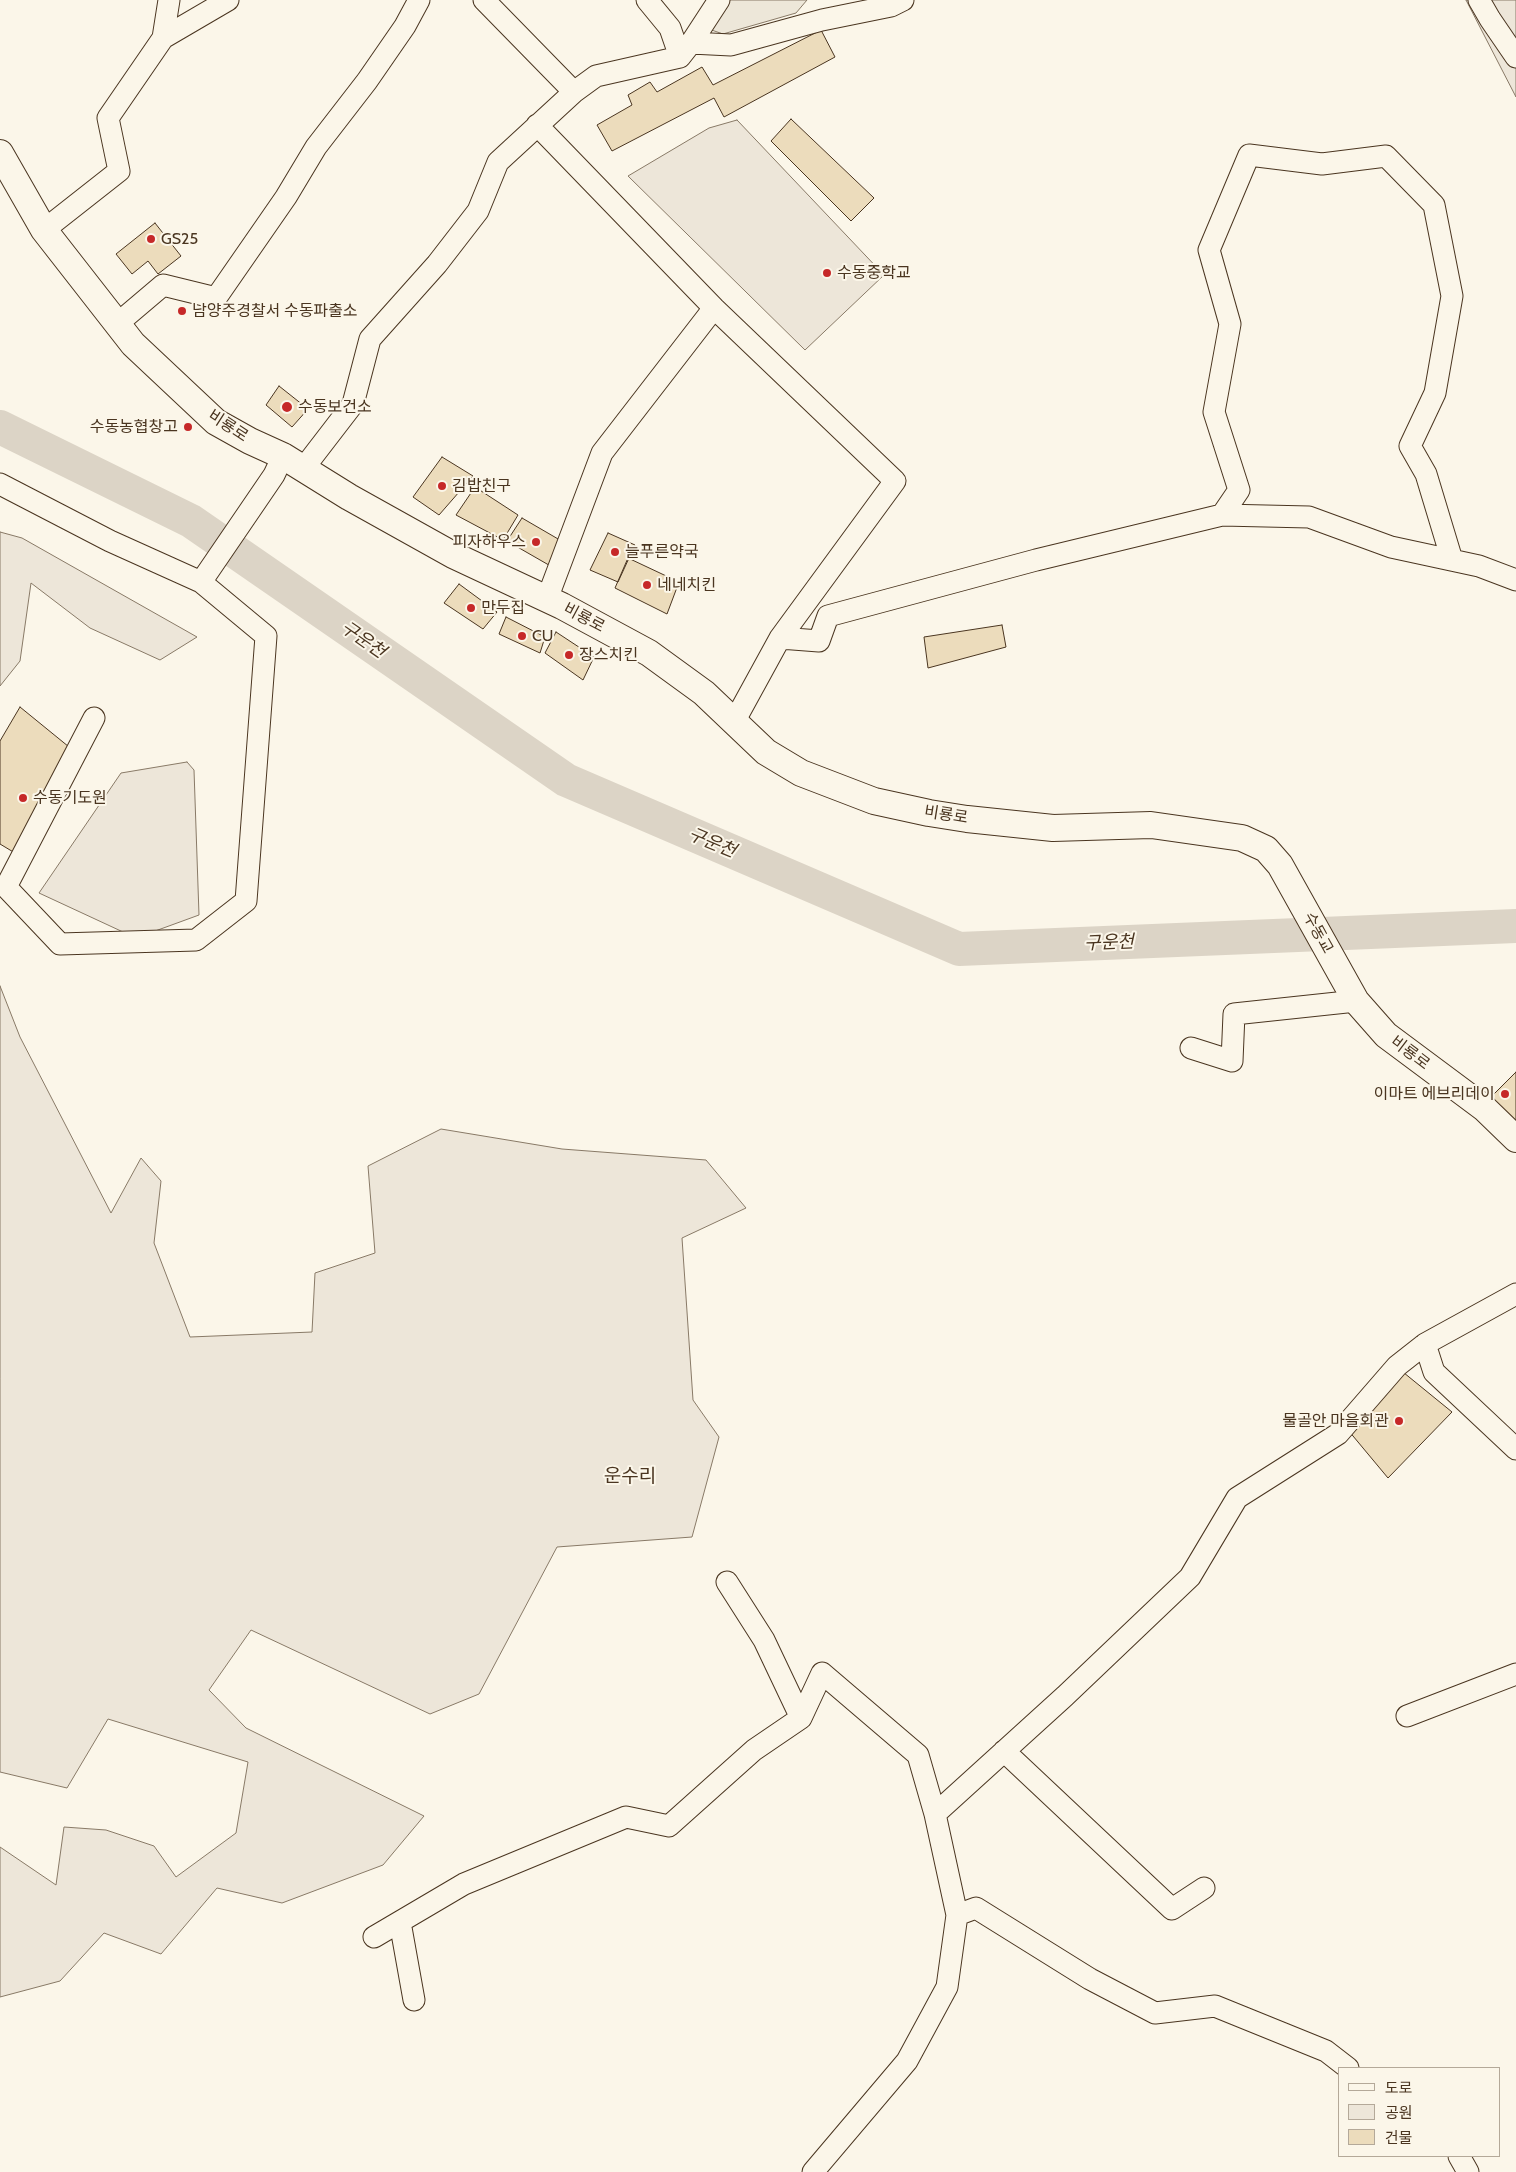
<!DOCTYPE html>
<meta charset="utf-8">
<style>
body{margin:0}
#map{position:relative;width:1516px;height:2172px;overflow:hidden;background:#fbf6e9;font-family:Cabin,"Noto Sans KR",sans-serif}
canvas{display:block}
.legend{position:absolute;left:1338px;top:2067px;width:162px;height:90px;box-sizing:border-box;background:#fbf6e9;border:1px solid #b4a999;margin:0;padding:6px 9px;list-style:none;font-size:15px;color:#4a3520}
.legend li{display:flex;align-items:center;gap:10px;height:25px}
.legend b{width:25px;border:1px solid #b4a999}
</style>
<div id="map">
<canvas width="1516" height="2172"></canvas>
<ul class="legend">
<li><b style="height:6px;background:#fbf6e9"></b>도로</li>
<li><b style="height:14px;background:#ede6d9"></b>공원</li>
<li><b style="height:14px;background:#ecdcbc"></b>건물</li>
</ul>
</div>
<script>
const c = document.querySelector('canvas').getContext('2d');
c.lineJoin = 'round';
function paint(path, color) {
  c.fillStyle = color;
  c.fill(path, 'evenodd');
}
function poly(rows) {
  const path = new Path2D();
  for (const r of rows) {
    path.moveTo(r[0], r[1]);
    for (let i = 2; i < r.length; i += 2) path.lineTo(r[i], r[i + 1]);
  }
  return path;
}
function strokePath(path, color, width, dash) {
  c.strokeStyle = color;
  c.lineWidth = width;
  c.lineCap = dash ? 'butt' : 'round';
  c.setLineDash(dash || []);
  c.stroke(path);
}
function drawText(font, color, halo, rows, align = 'center') {
  c.font = font + ' Cabin,"Noto Sans KR",sans-serif';
  c.lineWidth = 4;
  c.setLineDash([]);
  c.textBaseline = 'middle';
  c.strokeStyle = halo;
  c.fillStyle = color;
  for (const [text, x, y, turn = 0] of rows) {
    c.save();
    c.translate(x, y);
    c.rotate((+turn || 0) * Math.PI / 180);
    c.textAlign = isNaN(turn) ? turn : align;
    if (halo) c.strokeText(text, 0, 0);
    c.fillText(text, 0, 0);
    c.restore();
  }
}
const green = poly([
 [1466,0,1516,0,1516,97,1466,0],
 [737,120,884,275,805,350,628,176,709,128,737,120],
 [0,532,22,538,197,637,160,660,90,628,31,583,20,661,0,686,0,532],
 [187,762,194,770,199,915,136,938,39,893,121,773,187,762],
 [0,986,20,1037,111,1213,141,1158,161,1181,154,1243,190,1337,312,1332,315,1273,375,1253,368,1166,441,1129,562,1149,706,1160,746,1208,682,1238,693,1400,719,1437,692,1537,557,1547,479,1694,430,1714,251,1630,209,1690,246,1728,424,1816,383,1865,282,1903,217,1888,161,1954,104,1933,60,1981,0,1997,0,1847,56,1885,64,1827,106,1830,154,1846,176,1877,236,1833,248,1762,108,1719,67,1788,0,1772,0,986]
]);
paint(green, '#ede6d9');
strokePath(green, '#887966', 1);
const parking = poly([
 [722,0,807,0,796,13,723,34,703,27,722,0]
]);
paint(parking, '#ede7d9');
strokePath(parking, '#887966', 1);
strokePath(poly([
 [0,427,191,521,566,780,959,949,1516,926]
]), '#dcd4c6', 34);
const building = poly([
 [821,30,835,57,724,117,714,98,612,151,597,125,632,105,628,95,650,82,657,92,702,67,713,85,821,30],
 [791,119,874,198,851,221,771,141,791,119],
 [155,223,181,256,158,274,148,261,132,274,116,254,155,223],
 [279,386,308,409,292,427,266,405,279,386],
 [442,457,473,476,439,515,413,497,442,457],
 [475,487,518,515,503,540,456,515,475,487],
 [522,518,565,543,554,568,507,541,522,518],
 [608,533,635,545,618,582,590,570,608,533],
 [628,558,679,582,667,614,615,588,628,558],
 [459,584,497,612,483,629,444,603,459,584],
 [506,617,545,637,540,653,499,634,506,617],
 [1002,625,1006,647,928,668,924,637,1002,625],
 [556,632,594,657,583,680,545,653,556,632],
 [20,707,74,751,15,853,0,844,0,741,20,707],
 [1516,1072,1516,1126,1487,1101,1516,1072],
 [1398,1368,1452,1412,1388,1478,1348,1430,1398,1368]
]);
paint(building, '#ecdcbc');
strokePath(building, '#4a3520', 1);
const minor = poly([
 [484,0,574,92],
 [647,0,670,28,680,57],
 [1479,0,1490,19,1516,57],
 [163,38,169,0],
 [691,43,719,0],
 [537,125,714,308,895,481,780,638,734,722],
 [44,230,119,171,108,118,163,38,228,0],
 [117,324,163,285,216,298,286,197,316,147,367,81,405,26,419,0],
 [303,469,353,404,370,339,437,264,478,211,498,162,574,92,596,76,680,57,691,43,731,45,822,20,891,6,903,0],
 [0,484,110,541,201,582,274,475,283,456],
 [1222,515,1239,490,1214,412,1230,324,1209,250,1249,155,1322,164,1386,156,1434,205,1452,296,1435,393,1410,446,1426,474,1452,560],
 [547,599,602,453,714,308],
 [780,638,819,641,828,616,1036,560,1222,515,1309,517,1391,547,1479,566,1516,580],
 [94,718,6,887,60,944,196,940,246,901,266,636,201,582],
 [1191,1048,1232,1061,1234,1014,1356,1001],
 [1425,1344,1434,1372,1516,1449],
 [727,1582,764,1640,801,1718],
 [1407,1716,1516,1674],
 [1004,1751,1172,1909,1204,1888],
 [957,1915,976,1908,1090,1979,1155,2013,1215,2006,1326,2051,1348,2068],
 [400,1922,414,2000],
 [374,1937,464,1884,626,1817,669,1826,754,1750,801,1718,822,1673,918,1755,935,1814],
 [1459,2156,1468,2172],
 [813,2172,907,2061,947,1987,957,1915,935,1814,1065,1696,1190,1577,1237,1498,1338,1434,1397,1366,1425,1344,1516,1294]
]);
const major = poly([
 [0,153,44,230,133,344,216,422,250,441,283,456,349,497,453,555,562,606,649,653,704,693,766,752,801,773,874,801,929,813,967,819,1053,828,1151,825,1242,838,1266,849,1280,865,1356,1001,1386,1035,1484,1108,1516,1139]
]);
strokePath(minor, '#4a3520', 23);
strokePath(major, '#4a3520', 28);
strokePath(minor, '#fbf6e9', 21);
strokePath(major, '#fbf6e9', 26);
for (const [x, y, r, color] of [
 [151,239,5,"#c62828"],
 [827,273,5,"#c62828"],
 [182,311,5,"#c62828"],
 [287,407,6,"#c62828"],
 [188,427,5,"#c62828"],
 [442,486,5,"#c62828"],
 [536,542,5,"#c62828"],
 [615,552,5,"#c62828"],
 [647,585,5,"#c62828"],
 [471,608,5,"#c62828"],
 [522,636,5,"#c62828"],
 [569,655,5,"#c62828"],
 [23,798,5,"#c62828"],
 [1505,1094,5,"#c62828"],
 [1399,1421,5,"#c62828"]
]) {
  const dot = new Path2D();
  dot.arc(x, y, r, 0, 2 * Math.PI);
  c.fillStyle = color;
  c.fill(dot);
  strokePath(dot, '#fbf6e9', 2);
}
drawText('16px', '#4a3520', '#fbf6e9', [
 ["GS25",161,239],
 ["수동중학교",837,273],
 ["남양주경찰서 수동파출소",192,311],
 ["수동보건소",298,407],
 ["수동농협창고",178,427,"right"],
 ["김밥친구",452,486],
 ["피자하우스",526,542,"right"],
 ["늘푸른약국",625,552],
 ["네네치킨",657,585],
 ["만두집",481,608],
 ["CU",532,636],
 ["장스치킨",579,655],
 ["수동기도원",33,798],
 ["이마트 에브리데이",1495,1094,"right"],
 ["물골안 마을회관",1389,1421,"right"]
], 'left');
drawText('16px', '#4a3520', '#fbf6e9', [
 ["비룡로",228,426,33],
 ["비룡로",584,618,28],
 ["비룡로",946,815,9],
 ["수동교",1318,933,61],
 ["비룡로",1410,1053,37]
]);
drawText('italic 18px', '#4a3520', '#fbf6e9', [
 ["구운천",363,640,35],
 ["구운천",712,843,23],
 ["구운천",1109,943,-2]
]);
drawText('19px', '#4a3520', '#fbf6e9', [
 ["운수리",630,1476]
]);
</script>
